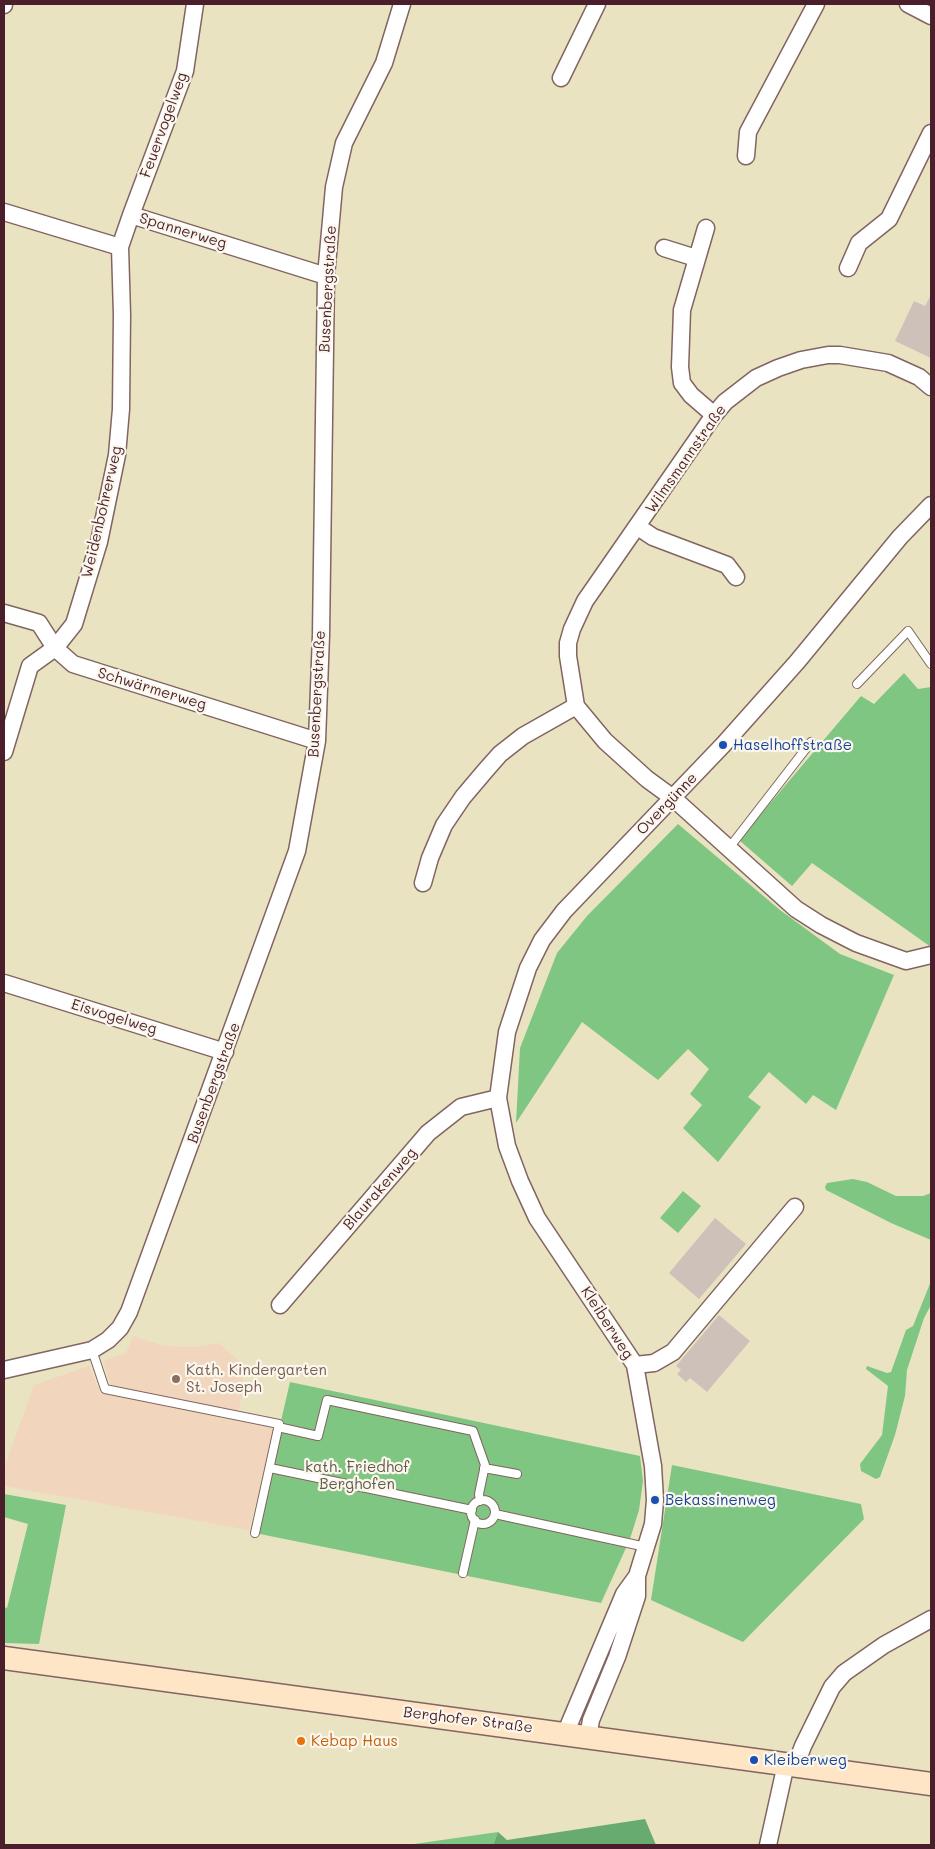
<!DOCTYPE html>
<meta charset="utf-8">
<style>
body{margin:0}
#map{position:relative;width:935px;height:1849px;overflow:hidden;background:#eae3c2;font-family:Mali,sans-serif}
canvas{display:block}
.frame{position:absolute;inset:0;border:5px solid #4a1f2b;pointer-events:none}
</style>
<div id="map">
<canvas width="935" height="1849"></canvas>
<div class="frame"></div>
</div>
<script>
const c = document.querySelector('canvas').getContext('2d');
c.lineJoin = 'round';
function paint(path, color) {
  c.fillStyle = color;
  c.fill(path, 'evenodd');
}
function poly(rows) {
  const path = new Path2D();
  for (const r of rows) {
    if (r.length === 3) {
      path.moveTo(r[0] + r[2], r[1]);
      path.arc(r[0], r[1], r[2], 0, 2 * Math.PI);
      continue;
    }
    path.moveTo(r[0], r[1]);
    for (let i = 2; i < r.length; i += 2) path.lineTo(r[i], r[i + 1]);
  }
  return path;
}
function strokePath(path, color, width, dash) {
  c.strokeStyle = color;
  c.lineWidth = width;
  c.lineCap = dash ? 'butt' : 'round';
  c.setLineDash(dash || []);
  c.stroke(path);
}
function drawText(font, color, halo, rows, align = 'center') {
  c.font = font + ' Mali,sans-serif';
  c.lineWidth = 4.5;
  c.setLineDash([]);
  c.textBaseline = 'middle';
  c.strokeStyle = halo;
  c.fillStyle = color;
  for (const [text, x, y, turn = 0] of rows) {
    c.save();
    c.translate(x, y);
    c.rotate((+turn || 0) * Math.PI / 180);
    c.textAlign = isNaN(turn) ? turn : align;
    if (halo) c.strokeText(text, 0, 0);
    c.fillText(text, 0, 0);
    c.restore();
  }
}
paint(poly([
 [133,1336,161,1345,179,1347,197,1347,219,1343,251,1372,244,1371,241,1386,244,1387,238,1412,111,1385,103,1361,126,1353],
 [89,1366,100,1393,274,1429,249,1530,4,1486,4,1468,34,1385]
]), '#f1d5bd');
paint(poly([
 [931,295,931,358,895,341,914,301,925,306],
 [715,1218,746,1244,699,1299,669,1273],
 [719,1315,750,1341,707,1392,690,1378,686,1382,677,1374,681,1370,676,1366]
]), '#cec1ba');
paint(poly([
 [904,673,918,689,931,687,931,947,812,863,792,886,739,840,861,696,874,704],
 [678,824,780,910,840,954,894,975,836,1110,813,1095,806,1104,769,1072,748,1097,761,1107,718,1162,683,1128,702,1105,690,1094,709,1069,688,1049,658,1080,582,1022,516,1123,520,1048,557,953,587,916],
 [853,1179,867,1182,896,1196,923,1196,931,1193,931,1240,891,1223,826,1190,825,1187,827,1183],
 [683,1191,701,1206,678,1233,660,1218],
 [931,1281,931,1305,924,1318,907,1370,905,1396,895,1435,880,1477,876,1479,861,1471,860,1464,882,1435,888,1386,866,1369,867,1366,887,1373,891,1372,906,1330,913,1326],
 [290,1382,640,1456,643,1481,639,1510,630,1539,601,1603,255,1533],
 [672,1465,861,1504,864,1519,743,1642,651,1600],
 [4,1494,66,1505,39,1644,4,1643,4,1607,7,1608,28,1524,4,1517],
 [498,1832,493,1845,407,1845]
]), '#7fc682');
paint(poly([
 [645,1819,656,1845,493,1845,498,1832,507,1840]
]), '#67ab70');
const lane = poly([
 [857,684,908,631,931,664],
 [729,848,811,742],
 [92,1350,105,1389,279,1424,255,1533],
 [278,1427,318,1436,327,1400,473,1431,485,1465,479,1494,480,1501],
 [270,1468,472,1510],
 [484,1468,517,1474],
 [483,1512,12],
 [495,1514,646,1547],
 [463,1573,475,1520]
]);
const street = poly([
 [908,4,931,16],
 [4,5,4,4],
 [561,78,597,4],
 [746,156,748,132,816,4],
 [4,212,120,247,131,215,326,276],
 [131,215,185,71,195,4],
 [706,228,682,310,680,367,682,383,691,395,714,415],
 [664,248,696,258],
 [848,268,859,243,889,219,931,133],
 [931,387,919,377,888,363,840,355,828,355,801,360,778,368,756,378,725,402,714,415,585,601,572,629,568,643,568,656,576,706,605,741,647,779,673,798,796,909,821,925,856,943,906,961,931,955],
 [638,527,653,537,727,565,736,577],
 [4,613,39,623,55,648,73,664,317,741],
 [4,752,30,666,55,648,74,624,99,542,117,455,121,409,122,315,120,247],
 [423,883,430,858,444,825,463,797,485,771,500,754,523,736,576,706],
 [4,983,225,1052],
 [280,1305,428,1133,461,1107,498,1098],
 [635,1365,654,1363,673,1352,795,1207],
 [4,1370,92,1350,108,1340,120,1328,129,1312,297,851,317,741,321,635,326,276,334,187,344,143,384,63,402,4],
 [565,1734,624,1594,637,1576],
 [588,1737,591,1720,617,1657,637,1596,637,1576,653,1524,655,1500,653,1466,635,1365,537,1218,520,1181,507,1146,498,1098,507,1032,528,968,542,940,564,911,723,745,797,662,900,537,931,505],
 [796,1765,803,1746,832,1687,844,1673,884,1645,931,1619],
 [768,1845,786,1764]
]);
const secondary = poly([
 [4,1658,931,1784]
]);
strokePath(lane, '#826460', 10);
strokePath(street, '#826460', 19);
strokePath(secondary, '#826460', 25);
strokePath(lane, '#fff', 8);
strokePath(street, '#fff', 16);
strokePath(secondary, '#fee5c5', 22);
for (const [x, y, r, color] of [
 [723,745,5,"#1a4fb4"],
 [176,1379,5,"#8d6e63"],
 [655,1500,5,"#1a4fb4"],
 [301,1741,5,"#e8710a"],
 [754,1760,5,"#1a4fb4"]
]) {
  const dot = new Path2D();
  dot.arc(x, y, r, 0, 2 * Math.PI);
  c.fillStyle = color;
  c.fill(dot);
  strokePath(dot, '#fbf7ec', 2);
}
drawText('15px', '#4a1f2b', '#fbf7ec', [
 ["Feuervogelweg",164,125,-70],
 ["Spannerweg",183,231,17],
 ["Busenbergstraße",328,289,-87],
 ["Wilmsmannstraße",686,459,-55],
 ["Weidenbohrerweg",102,512,-77],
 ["Schwärmerweg",152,689,17],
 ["Busenbergstraße",317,694,-87],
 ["Overgünne",667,804,-46],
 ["Eisvogelweg",114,1017,17],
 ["Busenbergstraße",214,1083,-70],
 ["Blaurakenweg",380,1189,-49],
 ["Kleiberweg",607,1323,57],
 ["Berghofer Straße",468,1720,7]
]);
drawText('15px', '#164399', '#fbf7ec', [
 ["Haselhoffstraße",733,745],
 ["Bekassinenweg",665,1500],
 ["Kleiberweg",764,1760]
], 'left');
drawText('15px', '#785e54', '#fbf7ec', [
 ["Kath. Kindergarten",186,1370],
 ["St. Joseph",186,1387]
], 'left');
drawText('15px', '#5d5949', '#fbf7ec', [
 ["kath. Friedhof",357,1467],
 ["Berghofen",357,1484]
]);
drawText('15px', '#c56008', '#fbf7ec', [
 ["Kebap Haus",311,1741]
], 'left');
</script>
